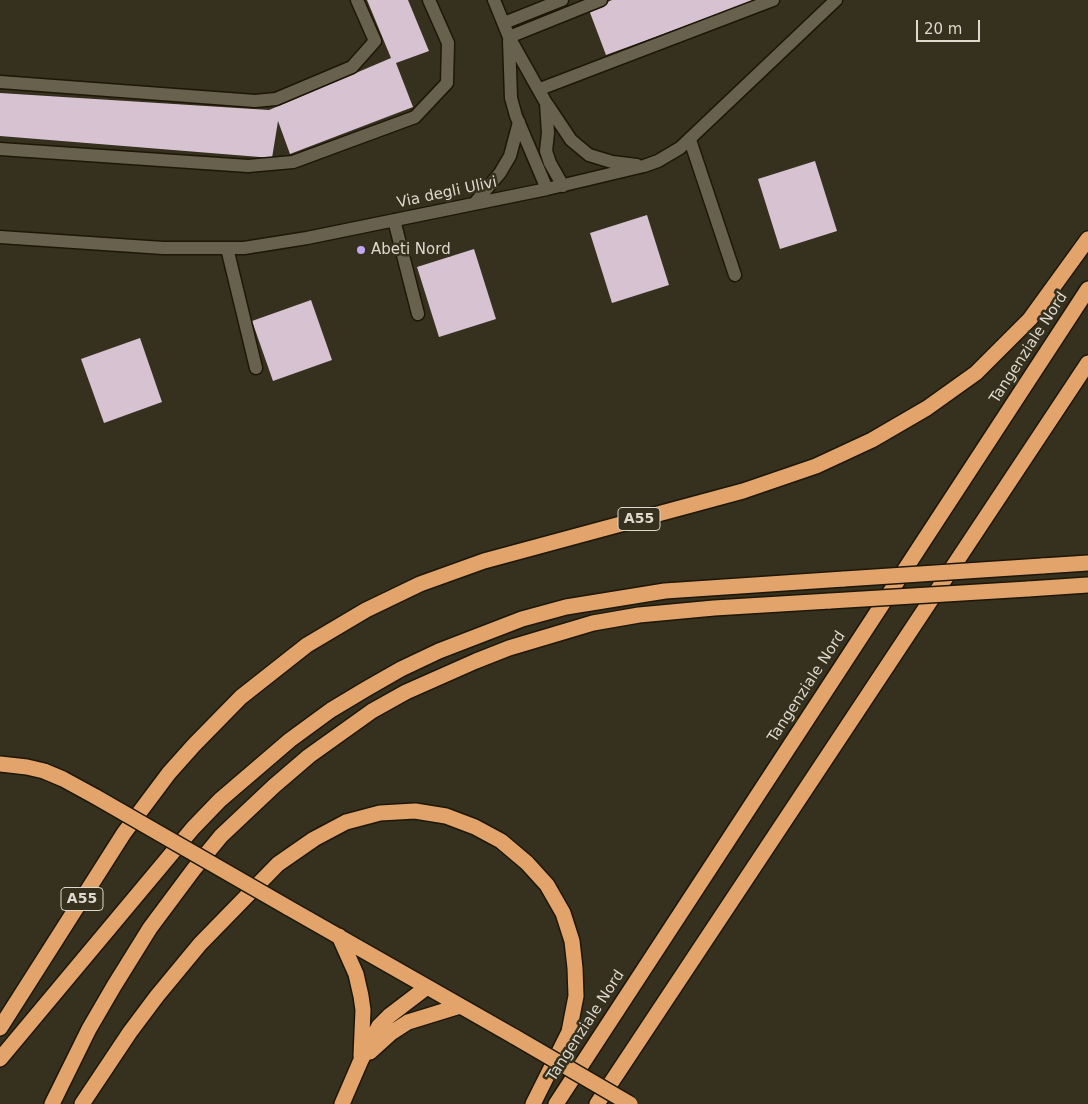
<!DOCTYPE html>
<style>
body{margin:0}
#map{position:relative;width:1088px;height:1104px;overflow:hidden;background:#36301e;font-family:"DejaVu Sans",sans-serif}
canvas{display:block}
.scale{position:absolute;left:916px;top:20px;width:64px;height:22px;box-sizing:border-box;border:2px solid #ddd9ce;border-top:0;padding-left:6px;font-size:15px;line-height:18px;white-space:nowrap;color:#ddd9ce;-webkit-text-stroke:4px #36301e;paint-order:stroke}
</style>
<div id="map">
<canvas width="1088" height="1104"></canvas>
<div class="scale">20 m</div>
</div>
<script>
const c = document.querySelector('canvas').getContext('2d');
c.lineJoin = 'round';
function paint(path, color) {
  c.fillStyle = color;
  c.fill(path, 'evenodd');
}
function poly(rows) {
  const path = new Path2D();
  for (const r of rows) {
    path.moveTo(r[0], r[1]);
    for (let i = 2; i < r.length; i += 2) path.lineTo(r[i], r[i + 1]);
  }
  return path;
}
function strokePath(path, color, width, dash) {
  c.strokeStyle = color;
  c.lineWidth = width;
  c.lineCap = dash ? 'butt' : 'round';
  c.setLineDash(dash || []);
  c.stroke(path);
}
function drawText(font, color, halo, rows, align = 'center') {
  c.font = font + ' "DejaVu Sans",sans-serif';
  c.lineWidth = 5;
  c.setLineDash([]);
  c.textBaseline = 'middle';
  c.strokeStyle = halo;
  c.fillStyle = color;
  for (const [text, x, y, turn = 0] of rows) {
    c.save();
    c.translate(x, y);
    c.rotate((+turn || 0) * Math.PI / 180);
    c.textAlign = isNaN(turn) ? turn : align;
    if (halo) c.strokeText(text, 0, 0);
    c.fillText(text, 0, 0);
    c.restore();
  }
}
paint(poly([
 [367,0,408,0,429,51,396,63,413,107,290,154,278,121,272,158,0,136,0,93,269,110,391,58],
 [612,0,756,0,606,55,589,10],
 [815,161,837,231,780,249,758,179],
 [647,215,669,285,612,303,590,233],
 [474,249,496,319,439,337,417,267],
 [311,300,332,360,273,381,252,321],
 [140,338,162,402,104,423,81,359]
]), '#d6c2d1');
const minor = poly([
 [494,0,509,37,546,103,548,133,546,151,550,163,563,186],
 [504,23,562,0],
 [509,37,601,0],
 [509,40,511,98,516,116,547,189],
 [0,82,255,101,276,99,352,67,375,41,357,0],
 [540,89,773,0],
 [547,104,571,140,589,155,612,162,637,165],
 [690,140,735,275],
 [0,149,248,166,293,162,415,117,447,83,448,43,429,0],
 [474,204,500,173,510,156,519,122],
 [394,220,418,314],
 [0,237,163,248,244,248,307,238,547,189,644,166,658,161,680,148,836,0],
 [227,248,256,368]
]);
const highway = poly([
 [1042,566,1088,563],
 [1028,589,1088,585],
 [0,764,27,767,44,771,63,779,96,797],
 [287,907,515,1037],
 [339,936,356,974,361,996,363,1010,361,1056],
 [0,1028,124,833,169,773,194,745,241,697,307,645,366,610,420,584,484,561,743,491,816,466,872,440,927,408,976,373,1030,319,1088,239],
 [370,1052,391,1033,408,1022,460,1006],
 [0,1059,193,828,220,800,290,740,331,710,366,689,401,669,439,651,522,619,566,607,665,591,844,579],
 [52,1104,89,1029,114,986,150,928,194,869,221,836,274,786,309,756,372,711,406,692,476,661,509,648,593,623,639,615,714,608,830,601],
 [82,1104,130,1032,157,996,200,944,278,864,314,839,346,822,380,813,415,811,446,816,475,827,501,841,527,863,547,885,563,913,572,941,575,968,576,996,569,1032,533,1104],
 [342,1104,361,1060,379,1026,389,1016,427,987],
 [556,1104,1088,289],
 [597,1104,1088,363]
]);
strokePath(minor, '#1e1707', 15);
strokePath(highway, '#1e1707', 18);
strokePath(minor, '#68614e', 12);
strokePath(highway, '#e3a46b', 15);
const highwayBridge = poly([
 [844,579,1042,566],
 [830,601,1028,589],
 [96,797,287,907],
 [515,1037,630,1104]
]);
strokePath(highwayBridge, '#1e1707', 18, []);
strokePath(highwayBridge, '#e3a46b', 15);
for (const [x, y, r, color] of [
 [361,250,5,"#c4a7f1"]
]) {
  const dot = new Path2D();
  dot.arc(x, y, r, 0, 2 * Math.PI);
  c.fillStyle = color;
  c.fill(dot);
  strokePath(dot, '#36301e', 2);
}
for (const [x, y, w] of [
 [639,519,42],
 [82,899,42]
]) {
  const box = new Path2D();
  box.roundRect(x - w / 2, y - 11.5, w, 23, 4);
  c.fillStyle = '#36301e';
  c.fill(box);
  strokePath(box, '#ddd9ce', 1);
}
drawText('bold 14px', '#ddd9ce', null, [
 ["A55",639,519],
 ["A55",82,899]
]);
drawText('15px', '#ddd9ce', '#36301e', [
 ["Via degli Ulivi",447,193,-12],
 ["Tangenziale Nord",1029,348,-57],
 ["Tangenziale Nord",807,687,-57],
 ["Tangenziale Nord",586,1026,-57]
]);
drawText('15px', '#ddd9ce', '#36301e', [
 ["Abeti Nord",371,250]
], 'left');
</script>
